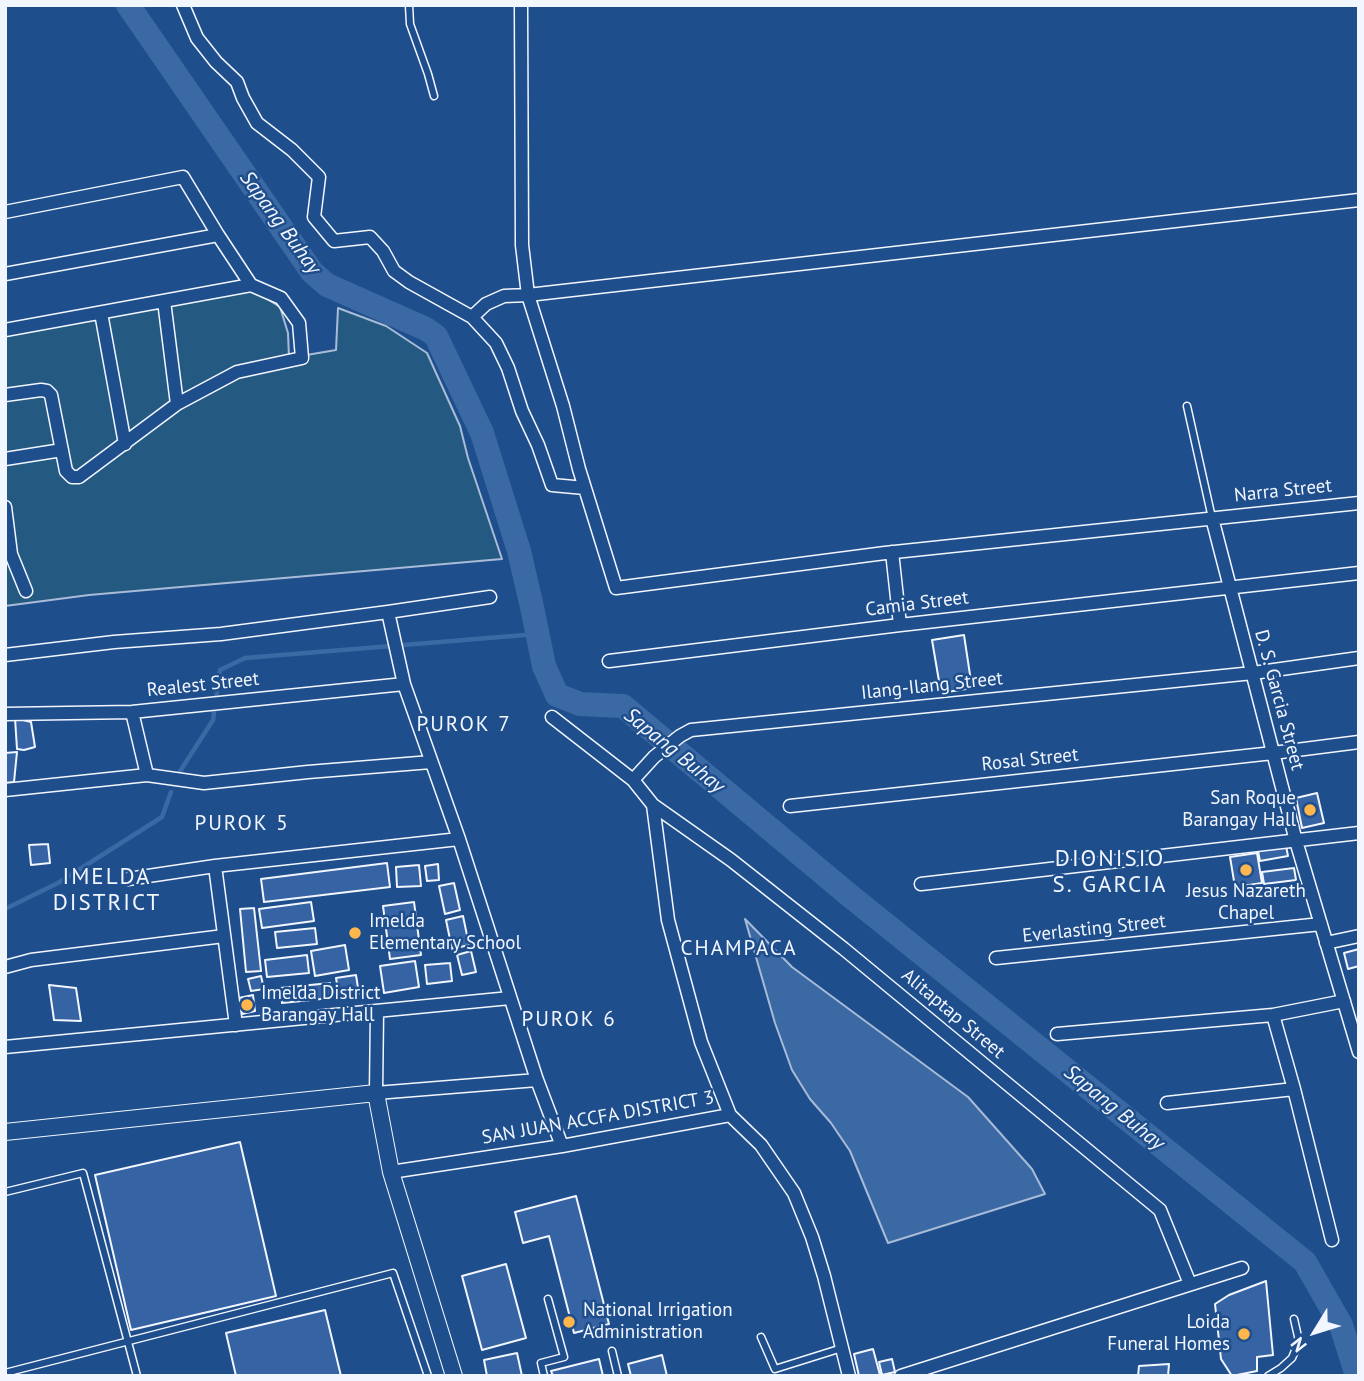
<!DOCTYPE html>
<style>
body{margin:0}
#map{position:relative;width:1364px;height:1381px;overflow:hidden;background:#1f4e8c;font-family:"PT Sans",sans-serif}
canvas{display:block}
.frame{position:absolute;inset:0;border:7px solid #f2f6ff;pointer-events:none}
.north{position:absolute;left:1280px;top:1297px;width:70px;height:70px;-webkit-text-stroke:5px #1f4e8c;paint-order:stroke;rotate:232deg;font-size:19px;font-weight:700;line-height:28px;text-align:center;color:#f2f6ff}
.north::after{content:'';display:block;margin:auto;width:24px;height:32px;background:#f2f6ff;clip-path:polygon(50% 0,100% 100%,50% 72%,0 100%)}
</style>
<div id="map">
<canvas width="1364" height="1381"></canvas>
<div class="frame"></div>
<div class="north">N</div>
</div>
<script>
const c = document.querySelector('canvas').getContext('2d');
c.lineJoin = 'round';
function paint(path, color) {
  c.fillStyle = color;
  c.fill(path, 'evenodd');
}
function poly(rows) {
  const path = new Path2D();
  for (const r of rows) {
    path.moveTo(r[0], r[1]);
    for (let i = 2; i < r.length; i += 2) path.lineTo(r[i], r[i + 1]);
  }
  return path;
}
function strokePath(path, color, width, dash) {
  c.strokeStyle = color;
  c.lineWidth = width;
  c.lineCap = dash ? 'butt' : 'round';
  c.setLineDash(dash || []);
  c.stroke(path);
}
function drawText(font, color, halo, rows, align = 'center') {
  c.font = font + ' "PT Sans",sans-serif';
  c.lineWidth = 5;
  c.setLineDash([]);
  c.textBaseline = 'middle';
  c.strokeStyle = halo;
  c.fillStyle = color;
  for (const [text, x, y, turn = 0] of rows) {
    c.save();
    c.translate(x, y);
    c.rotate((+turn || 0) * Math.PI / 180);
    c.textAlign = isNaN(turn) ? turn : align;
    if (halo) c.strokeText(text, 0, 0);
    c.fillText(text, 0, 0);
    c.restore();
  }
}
const green = poly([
 [251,289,280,307,288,333,289,358,336,350,338,308,386,326,427,353,460,426,468,458,502,559,89,595,5,606,5,334,251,289]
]);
paint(green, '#245a82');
strokePath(green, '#a8bbd7', 2);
const water = poly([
 [745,919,792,967,968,1097,1032,1169,1045,1194,888,1243,850,1151,831,1123,810,1099,792,1070,775,1023,745,919]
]);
paint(water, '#3b69a3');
strokePath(water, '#a8bbd7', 2);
strokePath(poly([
 [177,776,213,720,220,670,245,658,537,634],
 [5,909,58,883,162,817,171,792]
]), '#3b69a3', 4.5);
strokePath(poly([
 [128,5,312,272,327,285,426,329,436,336,482,433,519,551,532,607,544,666,557,695,580,704,623,706,849,895,1305,1262,1341,1325,1357,1376]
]), '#3b69a3', 24);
const building = poly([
 [964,635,972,688,941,693,932,640,964,635],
 [15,718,31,722,35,747,24,750,17,749,15,718],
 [17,752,14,782,5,783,5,753,17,752],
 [1317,793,1324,823,1302,828,1296,798,1317,793],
 [48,844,50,863,31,865,29,845,48,844],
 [1286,846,1288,856,1260,861,1258,851,1286,846],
 [1257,853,1262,883,1235,887,1230,857,1257,853],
 [387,863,390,887,264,902,261,879,387,863],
 [438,864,439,880,427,881,425,866,438,864],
 [419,865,421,886,397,887,396,867,419,865],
 [1294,868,1296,880,1264,884,1262,872,1294,868],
 [454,883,460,910,445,914,439,886,454,883],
 [311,902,314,921,262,928,259,909,311,902],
 [414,902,421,955,390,959,383,906,414,902],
 [254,908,261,971,246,972,240,909,254,908],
 [463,916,469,945,452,949,446,920,463,916],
 [315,928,317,944,277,948,275,932,315,928],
 [345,945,349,970,315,976,311,951,345,945],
 [1359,949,1359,966,1348,969,1344,953,1359,949],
 [471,951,476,972,462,975,457,955,471,951],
 [307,955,309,973,267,977,265,960,307,955],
 [415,961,419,987,384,993,380,966,415,961],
 [450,963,452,981,427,984,425,965,450,963],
 [356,975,359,994,339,996,336,978,356,975],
 [261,976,264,989,251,991,248,979,261,976],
 [330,983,331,998,282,1003,280,988,330,983],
 [49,985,76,988,81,1021,54,1020,49,985],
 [253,995,255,1011,242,1014,239,998,253,995],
 [240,1142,276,1296,131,1330,95,1175,240,1142],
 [576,1196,609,1324,574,1333,549,1236,523,1243,515,1212,576,1196],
 [506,1264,526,1338,482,1350,462,1276,506,1264],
 [1266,1281,1273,1355,1257,1357,1257,1371,1232,1376,1221,1359,1215,1304,1229,1295,1266,1281],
 [325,1310,341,1376,236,1376,226,1333,325,1310],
 [873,1349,880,1375,859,1376,854,1354,873,1349],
 [517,1353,522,1376,487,1376,484,1360,517,1353],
 [662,1355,667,1376,631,1376,628,1364,662,1355],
 [599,1359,603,1376,553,1376,551,1371,599,1359],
 [892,1359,895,1372,882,1375,879,1362,892,1359],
 [1169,1364,1168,1376,1138,1376,1139,1366,1169,1364]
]);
paint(building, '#3563a3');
strokePath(building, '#f2f6ff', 2);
const service = poly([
 [409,5,410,24,428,74,434,96],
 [1187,406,1212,518],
 [5,1192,83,1173,137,1376],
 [761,1337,775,1369,842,1348],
 [612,1351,618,1376],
 [5,1373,393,1273,428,1376],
 [544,1376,541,1363,564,1357,548,1299],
 [1268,1376,1281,1368,1292,1358,1299,1341,1294,1319]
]);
const minor = poly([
 [183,5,197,38,216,62,237,82,243,98,257,123,292,150,319,177,314,217,334,241,370,237,383,251,394,271,409,282,472,317,496,343,508,368,522,411,538,445,552,485,585,488],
 [521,5,522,245,528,295,563,406,579,469,616,588,885,553,1359,503],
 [5,212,183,177,218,235,251,285,281,298,299,323,302,358,237,372,177,404,79,477,72,477,66,471,51,395,47,391,41,390,5,395],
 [5,274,218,235],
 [164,301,177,404],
 [101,313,125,444],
 [472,317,486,304,504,296,528,295,1359,200],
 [5,330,251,285],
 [5,459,62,450],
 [5,507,11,554,26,591],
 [1212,518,1296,841,1359,1052],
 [892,552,900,625],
 [388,612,404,684,459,839,537,1080,562,1146],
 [5,655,114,642,221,634,388,612,490,597],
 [609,661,900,625,1359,573],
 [132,712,147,775],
 [5,714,132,712,404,684],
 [552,717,633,780,653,805,668,920,701,1042,730,1115],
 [633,780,654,757,680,736,691,730,1253,673,1359,658],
 [5,790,147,775,204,783,308,772,431,762],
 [653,805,731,860,844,949,1160,1210,1190,1284],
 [790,806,1273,753,1359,742],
 [215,866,236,1025],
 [128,879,215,866,459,839],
 [921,884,1359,833],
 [1326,943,1359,936],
 [996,958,1321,924],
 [5,967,31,960,224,936],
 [377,1011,376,1093,537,1080],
 [1273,1015,1294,1089,1332,1240],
 [1057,1034,1273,1015,1344,1001],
 [5,1047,510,998],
 [1167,1103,1294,1089],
 [391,1172,562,1146,730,1115,761,1145,794,1193,812,1237,824,1276,849,1376],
 [901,1376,1242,1268]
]);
const tertiary = poly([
 [5,1132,376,1093,391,1172,454,1376]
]);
strokePath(service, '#f2f6ff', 9);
strokePath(minor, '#f2f6ff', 15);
strokePath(tertiary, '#f2f6ff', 18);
strokePath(service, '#1f4e8c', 6);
strokePath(minor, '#1f4e8c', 12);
strokePath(tertiary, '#1f4e8c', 16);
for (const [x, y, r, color] of [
 [1310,810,7,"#ffb74d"],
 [1246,870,7,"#ffb74d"],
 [355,933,7,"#ffb74d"],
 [247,1005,7,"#ffb74d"],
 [569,1322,7,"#ffb74d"],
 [1244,1334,7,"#ffb74d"]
]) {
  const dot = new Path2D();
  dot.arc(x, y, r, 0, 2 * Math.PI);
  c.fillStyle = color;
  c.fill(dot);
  strokePath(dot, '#1f4e8c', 2.5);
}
drawText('19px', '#f2f6ff', '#1f4e8c', [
 ["Narra Street",1283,491,-6],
 ["Camia Street",917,604,-7],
 ["Realest Street",203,685,-6],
 ["Ilang-Ilang Street",932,686,-6],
 ["D. S. Garcia Street",1279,700,75],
 ["Rosal Street",1030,760,-6],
 ["Everlasting Street",1094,929,-6],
 ["Alitaptap Street",953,1014,40],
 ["SAN JUAN ACCFA DISTRICT 3",598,1118,-10]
]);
drawText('19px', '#f2f6ff', '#1f4e8c', [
 ["San Roque",1296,799,"right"],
 ["Barangay Hall",1296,821,"right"],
 ["Jesus Nazareth",1246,892,"center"],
 ["Chapel",1246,914,"center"],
 ["Imelda",369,922],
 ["Elementary School",369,944],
 ["Imelda District",261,994],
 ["Barangay Hall",261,1016],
 ["National Irrigation",583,1311],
 ["Administration",583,1333],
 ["Loida",1230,1323,"right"],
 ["Funeral Homes",1230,1345,"right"]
], 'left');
drawText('italic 21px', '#f2f6ff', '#1f4e8c', [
 ["Sapang Buhay",280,223,54],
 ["Sapang Buhay",674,751,39],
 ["Sapang Buhay",1114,1108,39]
]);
c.letterSpacing = '2px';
drawText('21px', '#f2f6ff', '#1f4e8c', [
 ["PUROK 7",464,725],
 ["PUROK 5",242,824],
 ["CHAMPACA",739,949],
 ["PUROK 6",569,1020]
]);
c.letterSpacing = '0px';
c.letterSpacing = '2px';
drawText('23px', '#f2f6ff', '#1f4e8c', [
 ["DIONISIO",1110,859],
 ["S. GARCIA",1110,885],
 ["IMELDA",107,877],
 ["DISTRICT",107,903]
]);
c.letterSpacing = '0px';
</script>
